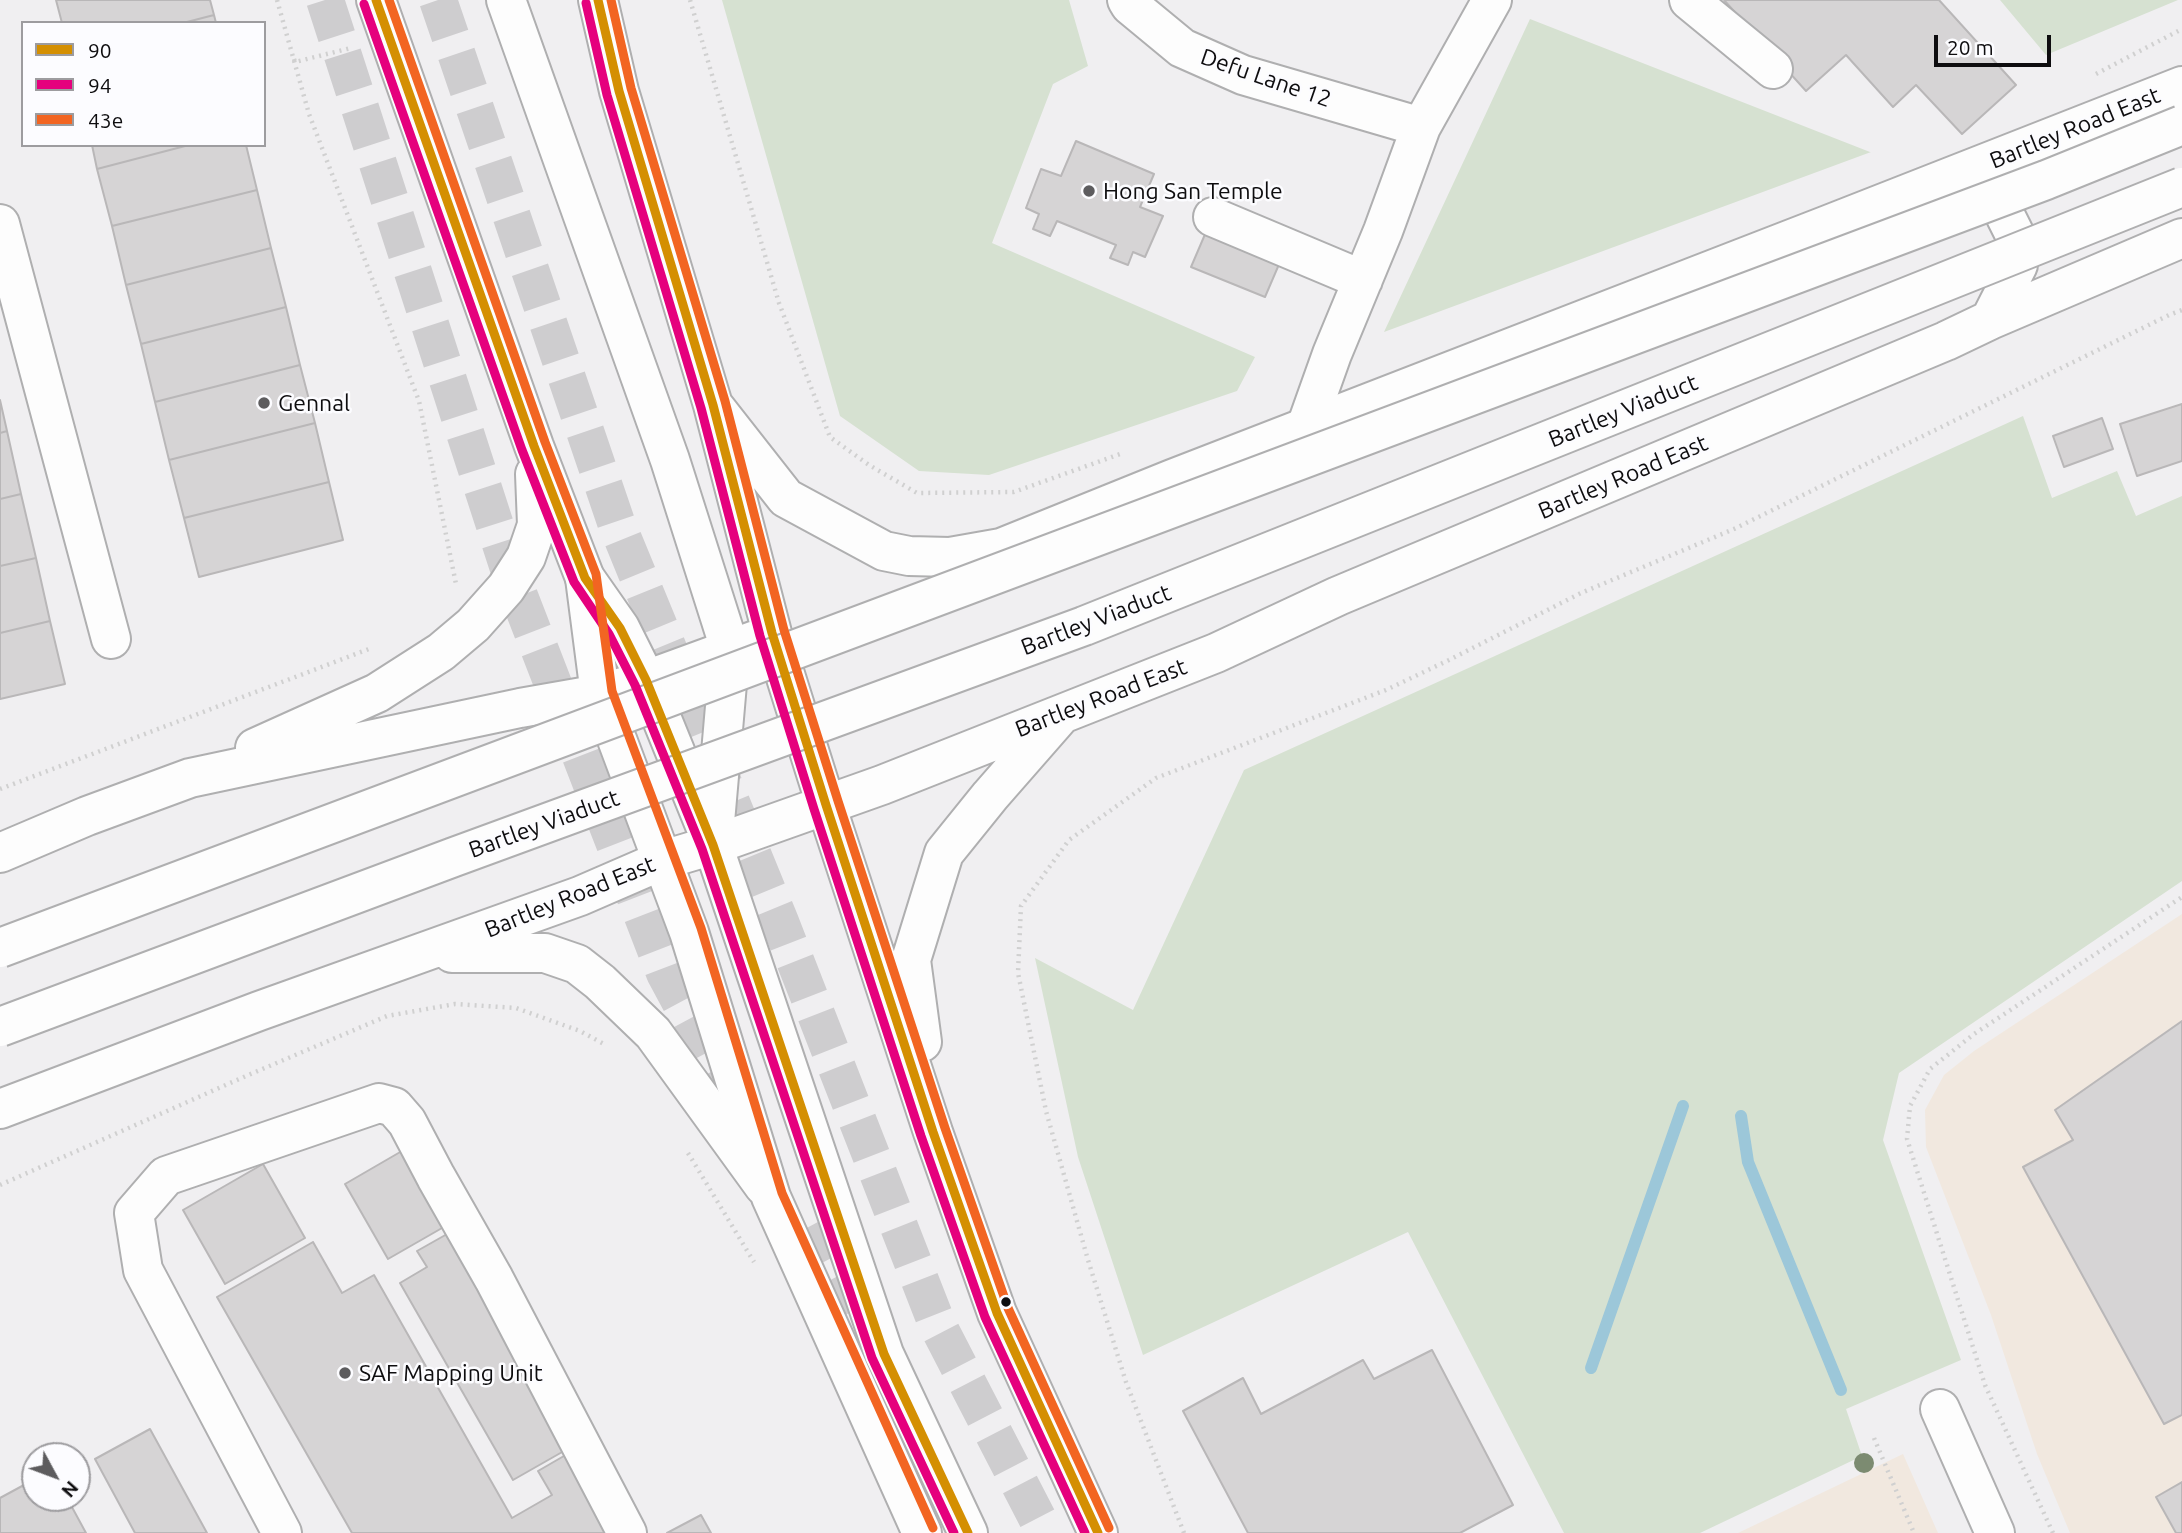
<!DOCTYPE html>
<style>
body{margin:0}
#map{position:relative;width:2182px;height:1533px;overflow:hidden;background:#f0eff1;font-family:Ubuntu,sans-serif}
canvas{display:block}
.legend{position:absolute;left:21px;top:21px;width:245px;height:126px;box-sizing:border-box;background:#fcfcff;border:2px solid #9d9c9f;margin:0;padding:9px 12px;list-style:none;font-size:21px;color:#0e0d0f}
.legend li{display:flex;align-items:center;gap:14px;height:35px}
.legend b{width:35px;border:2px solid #9d9c9f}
.north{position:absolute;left:21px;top:1442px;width:70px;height:70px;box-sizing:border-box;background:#fcfcff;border:2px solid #9d9c9f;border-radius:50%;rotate:131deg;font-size:19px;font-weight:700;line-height:28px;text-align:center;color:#0e0d0f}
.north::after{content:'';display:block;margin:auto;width:24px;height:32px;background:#5d5c5e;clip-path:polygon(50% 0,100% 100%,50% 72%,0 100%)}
.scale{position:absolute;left:1934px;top:35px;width:117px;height:32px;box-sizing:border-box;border:4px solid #0e0d0f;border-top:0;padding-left:9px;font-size:21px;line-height:24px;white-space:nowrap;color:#0e0d0f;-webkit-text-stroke:5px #fcfcff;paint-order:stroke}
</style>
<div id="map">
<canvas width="2182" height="1533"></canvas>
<ul class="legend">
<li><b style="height:9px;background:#d48f02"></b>90</li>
<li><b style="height:9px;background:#e5007d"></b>94</li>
<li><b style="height:9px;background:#f26522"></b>43e</li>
</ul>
<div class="north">N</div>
<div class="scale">20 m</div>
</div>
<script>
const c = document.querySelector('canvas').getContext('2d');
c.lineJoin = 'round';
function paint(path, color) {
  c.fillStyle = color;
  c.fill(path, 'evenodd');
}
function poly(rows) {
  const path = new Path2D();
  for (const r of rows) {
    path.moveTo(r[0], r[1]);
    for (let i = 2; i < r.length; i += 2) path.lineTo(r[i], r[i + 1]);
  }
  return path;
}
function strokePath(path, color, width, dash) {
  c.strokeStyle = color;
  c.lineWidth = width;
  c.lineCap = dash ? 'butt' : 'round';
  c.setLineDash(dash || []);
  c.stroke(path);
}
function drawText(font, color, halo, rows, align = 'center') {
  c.font = font + ' Ubuntu,sans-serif';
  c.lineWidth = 5;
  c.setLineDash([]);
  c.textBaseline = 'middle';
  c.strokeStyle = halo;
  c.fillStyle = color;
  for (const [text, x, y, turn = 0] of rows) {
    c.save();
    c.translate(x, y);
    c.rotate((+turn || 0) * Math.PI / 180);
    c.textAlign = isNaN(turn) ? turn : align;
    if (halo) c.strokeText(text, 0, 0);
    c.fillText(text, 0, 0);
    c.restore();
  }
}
paint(poly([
 [2182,914,2182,1533,2070,1533,2037,1454,1991,1315,1926,1147,1925,1110,1944,1075,1974,1051],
 [1903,1454,1938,1533,1738,1533]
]), '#f1e8df');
paint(poly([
 [722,0,1069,0,1088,66,1053,84,992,243,1255,357,1237,391,989,475,919,471,840,416],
 [2000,0,2178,0,2046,55],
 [1530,19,1870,152,1871,152,1384,332],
 [2023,416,2052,498,2117,471,2136,516,2182,496,2182,881,1899,1073,1883,1140,1961,1360,1846,1409,1862,1456,1700,1533,1564,1533,1408,1232,1143,1355,1078,1157,1035,958,1133,1010,1244,770]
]), '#d6e1d1');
strokePath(poly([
 [1741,1116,1748,1162,1841,1390],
 [1591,1368,1683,1106]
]), '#9cc7d9', 12);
const building = poly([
 [56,0,210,0,214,15,183,23,62,23,56,0],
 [1724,0,1939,0,2016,85,1962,134,1916,85,1893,107,1846,55,1806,91,1724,0],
 [214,15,216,23,183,23,214,15],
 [1076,141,1154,174,1140,207,1163,216,1145,257,1133,252,1128,265,1110,258,1116,245,1057,221,1050,236,1033,229,1039,214,1026,208,1041,169,1061,176,1076,141],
 [92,145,189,145,97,169,92,145],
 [189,145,246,145,257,190,112,226,97,169,189,145],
 [257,190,271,248,126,285,112,226,257,190],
 [1206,232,1280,262,1265,297,1191,267,1206,232],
 [271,248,286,307,141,344,126,285,271,248],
 [286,307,300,365,155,402,141,344,286,307],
 [300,365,315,423,169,460,155,402,300,365],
 [0,400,7,431,0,433,0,400],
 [2182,404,2182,461,2137,476,2120,424,2182,404],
 [2102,418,2113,449,2064,467,2053,436,2102,418],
 [315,423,329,482,184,518,169,460,315,423],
 [7,431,21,494,0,499,0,433,7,431],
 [329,482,343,540,199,577,184,518,329,482],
 [21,494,36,558,0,566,0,499,21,494],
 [36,558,50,621,0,633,0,566,36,558],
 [50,621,65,684,0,699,0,633,50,621],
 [2182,1021,2182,1415,2164,1424,2023,1167,2073,1140,2055,1110,2182,1021],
 [414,1144,456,1220,388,1259,345,1184,414,1144],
 [263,1164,305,1238,225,1284,183,1210,263,1164],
 [456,1229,578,1443,513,1480,400,1283,427,1267,417,1251,456,1229],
 [313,1242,342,1293,374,1275,512,1518,552,1495,538,1471,576,1449,624,1533,352,1533,217,1297,313,1242],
 [1432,1350,1513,1505,1460,1533,1248,1533,1183,1411,1243,1378,1261,1414,1363,1360,1374,1379,1432,1350],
 [150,1429,207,1533,135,1533,95,1459,150,1429],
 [35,1479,35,1498,67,1498,86,1533,0,1533,0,1498,35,1479],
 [2182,1482,2182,1533,2176,1533,2156,1497,2182,1482],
 [701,1515,711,1533,667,1533,701,1515]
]);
paint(building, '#d6d4d5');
strokePath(building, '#b9b7b8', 2);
strokePath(poly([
 [325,0,512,578,665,973,730,1094],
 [438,0,616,522,780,922,937,1324,1045,1533],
 [803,1230,879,1371]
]), '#cecdcf', 38, [38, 19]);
const minor = poly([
 [1127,0,1130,5,1182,48,1243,75,1421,127],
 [1689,0,1773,69],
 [1213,217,1363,280],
 [0,224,111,639],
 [1306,427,1332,354,1383,231,1421,127,1492,0],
 [1940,1409,1995,1533],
 [282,1533,143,1270,134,1213,166,1176,379,1103,394,1107,407,1122,436,1177,494,1279,627,1533]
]);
const major = poly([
 [376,0,534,446,585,578,620,628,646,680,713,845,884,1354,968,1533],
 [598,0,619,91,713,405,772,633,826,805,933,1132,997,1313,1098,1533],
 [1965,184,2000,205,2015,235,2018,265,1990,320],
 [713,405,786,498,884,551,909,556,950,557,1001,548,1172,479,1825,226,2182,86],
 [255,748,377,693,441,652,473,625,506,588,526,557,537,525,535,474],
 [0,853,87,816,190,778,520,708,600,694,646,680,761,638],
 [452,953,545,953,577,964,600,982,653,1033,764,1186],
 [922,1042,911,960,944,853,990,796,1060,716],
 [0,1109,259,1011,580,896,663,860,713,845,882,785,1216,653,1338,596,1946,341,1990,320,2182,238]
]);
const highway = poly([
 [506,0,670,460,730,649,713,845],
 [585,578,600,694,689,932,771,1197,922,1533]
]);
strokePath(minor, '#afafb0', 42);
strokePath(major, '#afafb0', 42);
strokePath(highway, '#afafb0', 42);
strokePath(poly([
 [277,0,309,114,419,401,456,584],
 [690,0,779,303,830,437,869,465,917,493,1014,492,1123,453],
 [294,59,295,62,351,48],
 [2096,74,2182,29],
 [0,789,369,649],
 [688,1153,754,1262],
 [0,1185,246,1076,387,1016,455,1004,516,1008,580,1031,604,1044],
 [1874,1438,1914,1533],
 [1184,1533,1126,1382,1088,1260,1046,1111,1018,973,1021,906,1069,840,1156,778,1386,690,1449,660,1581,593,1734,529,2169,315,2182,310],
 [2053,1533,1985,1385,1907,1139,1910,1106,1930,1069,1974,1034,2182,897]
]), '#d0d0d0', 4.5, [2, 5]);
strokePath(minor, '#fdfdfd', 38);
strokePath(major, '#fdfdfd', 38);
strokePath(highway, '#fdfdfd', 38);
const highwayBridge = poly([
 [0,948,2046,180,2182,125],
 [0,1027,454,857,1084,626,2182,187]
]);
strokePath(highwayBridge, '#afafb0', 42, []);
strokePath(highwayBridge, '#fdfdfd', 38);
strokePath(poly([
 [376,0,534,446,585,578,620,628,646,680,713,845,884,1354,968,1533],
 [598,0,619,91,713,405,772,633,826,805,933,1132,997,1313,1098,1533]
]), '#d48f02', 9);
strokePath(poly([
 [586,3,607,95,701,408,760,636,814,809,921,1136,985,1317,1085,1533],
 [364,4,522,450,574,582,609,634,635,685,702,849,872,1358,954,1533]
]), '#e5007d', 9);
strokePath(poly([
 [389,0,545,442,596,574,612,691,701,928,782,1193,933,1528],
 [611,0,631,88,725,401,784,630,838,801,945,1128,1008,1308,1109,1528]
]), '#f26522', 9);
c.fillStyle = '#7c8b71';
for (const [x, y] of [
 [1864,1463]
]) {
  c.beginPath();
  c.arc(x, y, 10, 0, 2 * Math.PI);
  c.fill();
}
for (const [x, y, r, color] of [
 [1089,191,7,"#5d5c5e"],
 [264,403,7,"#5d5c5e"],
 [1006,1302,6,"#0e0d0f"],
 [345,1373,7,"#5d5c5e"]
]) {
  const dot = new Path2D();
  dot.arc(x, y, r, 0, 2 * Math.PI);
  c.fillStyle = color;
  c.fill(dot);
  strokePath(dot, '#fcfcff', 2.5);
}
drawText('23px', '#0e0d0f', '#fcfcff', [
 ["Defu Lane 12",1266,78,19],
 ["Bartley Road East",2075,128,-22],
 ["Bartley Viaduct",1623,411,-22],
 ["Bartley Road East",1623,477,-23],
 ["Bartley Viaduct",1096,620,-21],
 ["Bartley Road East",1101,698,-21],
 ["Bartley Viaduct",544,824,-20],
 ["Bartley Road East",570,897,-22]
]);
drawText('23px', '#0e0d0f', '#fcfcff', [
 ["Hong San Temple",1103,191],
 ["Gennal",278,403],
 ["SAF Mapping Unit",359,1373]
], 'left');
</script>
